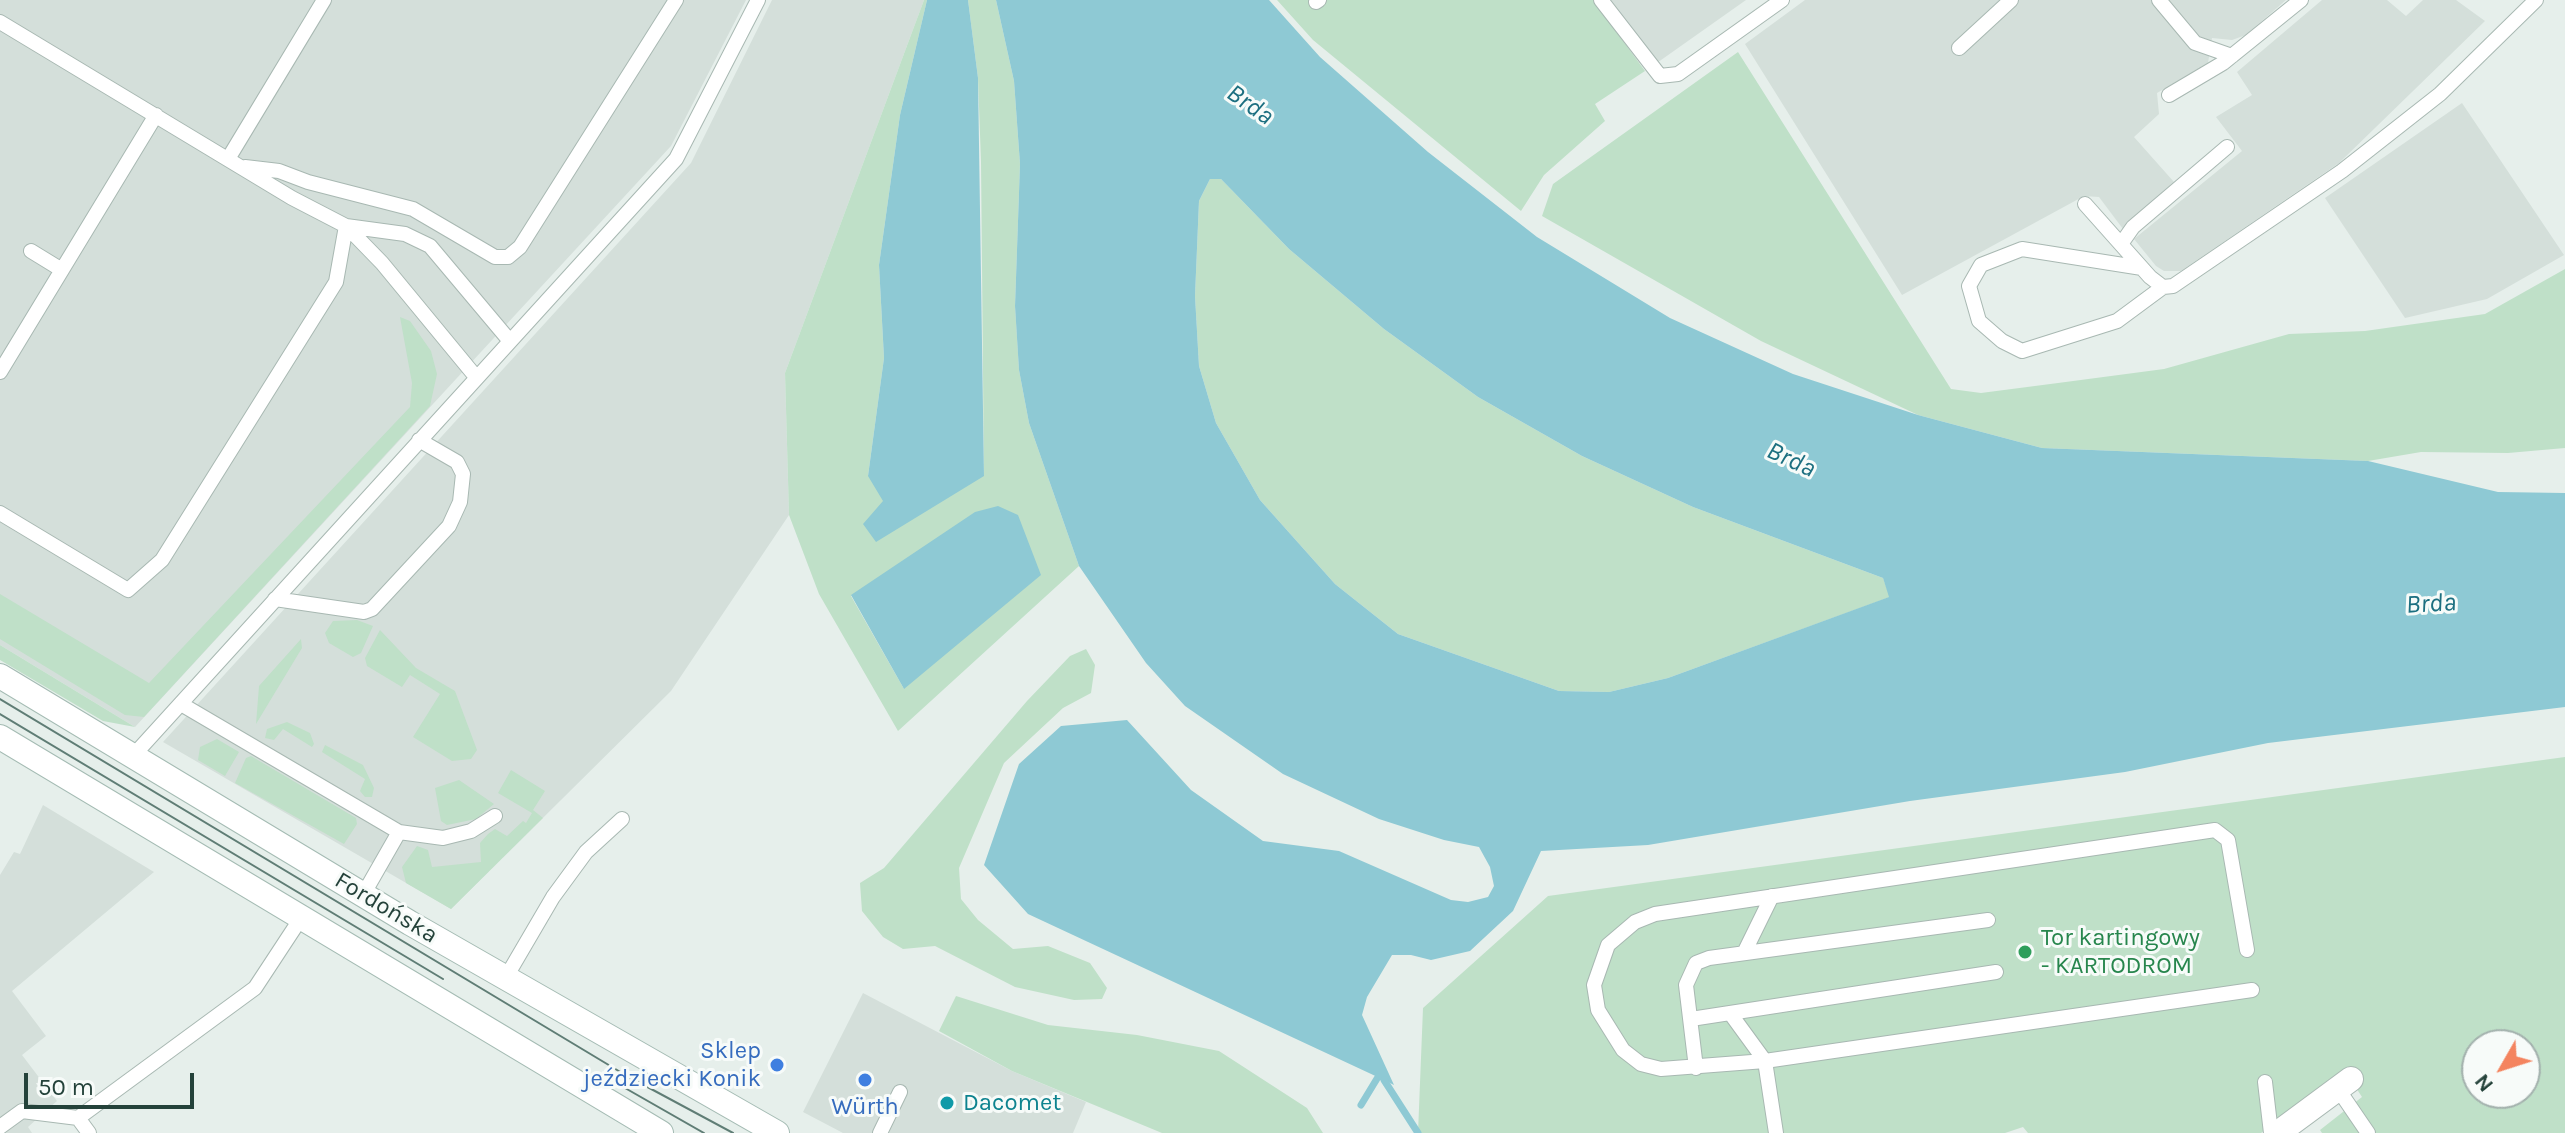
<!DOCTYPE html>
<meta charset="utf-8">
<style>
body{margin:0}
#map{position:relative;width:2565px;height:1133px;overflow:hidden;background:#e6efeb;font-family:Karla,sans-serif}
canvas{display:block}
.north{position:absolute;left:2461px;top:1029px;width:80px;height:80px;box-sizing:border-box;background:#f7fbf9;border:2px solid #a3b1ad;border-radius:50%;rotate:231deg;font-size:22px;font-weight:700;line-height:32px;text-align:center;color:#24423a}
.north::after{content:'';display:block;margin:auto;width:28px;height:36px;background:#f4845f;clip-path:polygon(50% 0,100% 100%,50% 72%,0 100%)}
.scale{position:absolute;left:24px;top:1073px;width:170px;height:36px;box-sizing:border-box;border:4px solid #24423a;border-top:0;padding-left:10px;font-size:24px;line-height:28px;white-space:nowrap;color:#24423a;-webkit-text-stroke:6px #f7fbf9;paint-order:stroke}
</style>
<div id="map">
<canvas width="2565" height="1133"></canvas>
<div class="north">N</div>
<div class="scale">50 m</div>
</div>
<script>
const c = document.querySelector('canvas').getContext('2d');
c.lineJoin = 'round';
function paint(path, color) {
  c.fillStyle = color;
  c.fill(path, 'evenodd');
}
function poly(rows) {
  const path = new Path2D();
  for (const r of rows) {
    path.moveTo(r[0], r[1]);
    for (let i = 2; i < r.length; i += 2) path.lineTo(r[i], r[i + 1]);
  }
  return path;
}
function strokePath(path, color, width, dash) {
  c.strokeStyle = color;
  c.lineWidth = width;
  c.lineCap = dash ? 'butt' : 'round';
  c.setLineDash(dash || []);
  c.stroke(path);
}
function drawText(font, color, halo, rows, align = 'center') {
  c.font = font + ' Karla,sans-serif';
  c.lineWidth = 6;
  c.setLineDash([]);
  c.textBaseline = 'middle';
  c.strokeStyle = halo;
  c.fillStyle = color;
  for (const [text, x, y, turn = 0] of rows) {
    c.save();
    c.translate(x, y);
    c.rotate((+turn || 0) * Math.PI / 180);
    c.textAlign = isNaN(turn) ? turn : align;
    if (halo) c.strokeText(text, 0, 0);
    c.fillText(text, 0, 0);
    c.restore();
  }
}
paint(poly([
 [0,0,746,0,671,146,135,727,0,645],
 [772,0,924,0,785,373,789,515,671,691,451,909,163,742,691,163],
 [1608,0,1746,0,1654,65],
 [1805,0,2286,0,2246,35,2232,40,2212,38,2208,63,2157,93,2159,114,2134,137,2174,182,2123,229,2099,197,2084,196,1902,295,1745,44],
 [2322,0,2387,0,2406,16,2423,0,2456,0,2485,21,2339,163,2181,271,2164,271,2156,266,2134,239,2242,151,2216,117,2252,95,2237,72],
 [2462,103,2564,255,2487,299,2405,318,2325,198],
 [43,805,154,872,12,991,46,1036,22,1055,57,1101,28,1127,32,1133,0,1133,0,875,14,852,20,854],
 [863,993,1012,1071,1086,1102,1073,1133,843,1133,803,1112]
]), '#d4dfda');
paint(poly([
 [924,0,927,0,900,115,879,265,884,358,868,476,984,476,981,162,978,78,968,0,996,0,1014,81,1020,164,1015,306,1019,370,1029,423,1079,566,898,731,819,594,789,515,785,373],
 [893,569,904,689,851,596],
 [1277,0,1593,0,1645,71,1595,104,1605,121,1544,175,1521,211,1313,40],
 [1738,52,1951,389,1981,393,2058,383,2164,369,2289,334,2365,331,2485,314,2565,269,2565,448,2508,453,2421,452,2368,461,2042,448,1918,415,1761,341,1542,216,1553,184],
 [1210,179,1221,179,1289,249,1384,329,1478,397,1582,456,1693,507,1883,578,1890,597,1668,678,1609,692,1559,691,1398,634,1335,584,1260,500,1216,423,1199,366,1195,296,1199,201],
 [400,317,410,321,431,351,437,374,430,406,144,717,125,715,0,639,0,594,149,683,410,407,412,383],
 [357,620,373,626,361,653,353,657,329,643,325,633,333,621],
 [380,630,416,668,455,691,477,750,471,759,452,761,413,737,440,694,410,675,402,687,367,666,365,658],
 [301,639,302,648,256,724,259,686],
 [0,645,135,727,103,721,0,660],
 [1086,649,1095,665,1091,693,1063,708,1004,763,959,868,961,899,978,920,1013,949,1048,946,1090,963,1107,988,1102,999,1074,1000,1015,987,935,946,903,949,883,937,862,911,860,883,884,868,1027,701,1070,656],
 [287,722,310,733,314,744,312,747,283,729,274,740,265,738,267,729],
 [217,739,239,752,225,776,198,760,200,747],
 [325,745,363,765,374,788,372,797,365,797,360,791,365,779,322,752],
 [251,756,356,818,357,824,344,844,235,783,246,758],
 [2565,757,2565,1133,2322,1133,2320,1130,2362,1097,2345,1071,2261,1133,2028,1133,2023,1127,2005,1133,1418,1133,1423,1008,1548,896],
 [2477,1045,2525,1045,2525,1093,2477,1093],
 [511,770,545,791,533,810,543,818,451,909,406,883,402,867,417,846,428,850,432,867,481,862,480,843,488,834,495,829,507,836,523,821,526,823,532,813,498,793],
 [459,780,494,804,476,819,447,825,441,821,435,788],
 [956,996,1048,1025,1137,1035,1219,1051,1307,1108,1323,1133,1162,1133,1012,1071,939,1031]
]), '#bfe0c8');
paint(poly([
 [927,0,968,0,978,78,984,476,876,542,863,524,883,501,868,476,884,358,879,265,900,115],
 [996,0,1269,0,1320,57,1428,152,1537,237,1670,318,1793,374,1918,415,2042,448,2368,461,2498,492,2565,493,2565,707,2268,743,2125,772,1910,801,1648,845,1541,851,1513,911,1470,951,1431,960,1411,955,1392,955,1367,997,1362,1015,1394,1085,1384,1080,1028,914,984,865,1019,764,1061,726,1127,720,1191,790,1263,841,1339,851,1451,900,1468,902,1488,897,1494,886,1490,867,1479,847,1444,840,1379,819,1283,774,1185,706,1146,663,1079,566,1029,423,1019,370,1015,306,1020,164,1014,81],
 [1210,179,1221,179,1289,249,1384,329,1478,397,1582,456,1693,507,1883,578,1889,597,1668,678,1609,692,1559,691,1398,634,1335,584,1260,500,1216,423,1199,366,1195,296,1199,201],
 [998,506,1018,515,1041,575,904,689,851,595,975,512]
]), '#8ec9d4');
strokePath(poly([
 [1384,1080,1418,1133],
 [1361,1105,1378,1077]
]), '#8ec9d4', 7);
const lane = poly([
 [1601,0,1660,76,1678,74,1782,0],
 [2159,0,2195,43,2232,56],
 [1316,2,1319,0],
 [0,22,292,198,346,226,382,263,476,377],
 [1959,48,2011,0],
 [2169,95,2223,63,2301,0],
 [228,159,324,0],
 [245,167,279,171,308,182,413,209,495,257,508,257,520,247,676,0],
 [2085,204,2150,277,2163,287,2173,286,2342,171,2440,94,2536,0],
 [2121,244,2133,227,2227,147],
 [31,251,62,270],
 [2142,268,2022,249,1981,265,1969,286,1979,321,2002,341,2022,351,2117,321,2163,287],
 [0,372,156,115],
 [0,513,128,590,162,560,336,282,346,226,405,234,430,246,509,340],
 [275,599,364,612,372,609,449,526,460,502,463,474,457,462,419,440],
 [181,704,399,832,443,838,471,831,495,816],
 [133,756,676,159,758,0],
 [363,895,399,832],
 [2247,950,2228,840,2215,830,1655,914,1635,922,1608,945,1594,985,1598,1010,1623,1050,1641,1064,1661,1069,1765,1061,2252,990],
 [1744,953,1772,896],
 [505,979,553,897,586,852,622,819],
 [1730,1013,1765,1061,1776,1133],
 [1691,1019,1996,972],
 [1696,1068,1686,985,1696,963,1709,958,1988,920],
 [2265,1082,2271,1133],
 [2338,1089,2368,1133],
 [78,1118,89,1133],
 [0,1127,22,1111,78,1118,255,988,301,918],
 [880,1133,900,1092]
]);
const street = poly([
 [2278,1133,2351,1079]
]);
const secondary = poly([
 [0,676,410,923,777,1133],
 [0,737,661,1133]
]);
strokePath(lane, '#a8b8b2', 16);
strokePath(street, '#a8b8b2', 26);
strokePath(secondary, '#a4bbb3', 26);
strokePath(lane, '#fff', 14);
strokePath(street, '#fff', 24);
strokePath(secondary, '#fff', 24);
strokePath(poly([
 [0,699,627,1076,733,1133],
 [0,714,443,979],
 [618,1084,704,1133]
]), '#5f7d75', 2);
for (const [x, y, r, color] of [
 [2025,952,8,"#2e9e5b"],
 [777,1065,8,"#3f7fe0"],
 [865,1080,8,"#3f7fe0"],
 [947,1103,8,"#0f9aa8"]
]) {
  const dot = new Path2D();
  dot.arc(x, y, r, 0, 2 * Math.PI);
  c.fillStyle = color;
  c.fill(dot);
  strokePath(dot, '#f7fbf9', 3);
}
drawText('24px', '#24423a', '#f7fbf9', [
 ["Fordońska",386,908,31]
]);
drawText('24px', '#27864d', '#f7fbf9', [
 ["Tor kartingowy",2041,938],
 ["- KARTODROM",2041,966]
], 'left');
drawText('24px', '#366cbe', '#f7fbf9', [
 ["Sklep",761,1051],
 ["jeździecki Konik",761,1079],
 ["Würth",865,1107,"center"]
], 'right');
drawText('24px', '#0d838f', '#f7fbf9', [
 ["Dacomet",963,1103]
], 'left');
drawText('italic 26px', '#1c6f80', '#f7fbf9', [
 ["Brda",1250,105,35],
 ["Brda",1791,460,25],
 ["Brda",2431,604,-3]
]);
</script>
